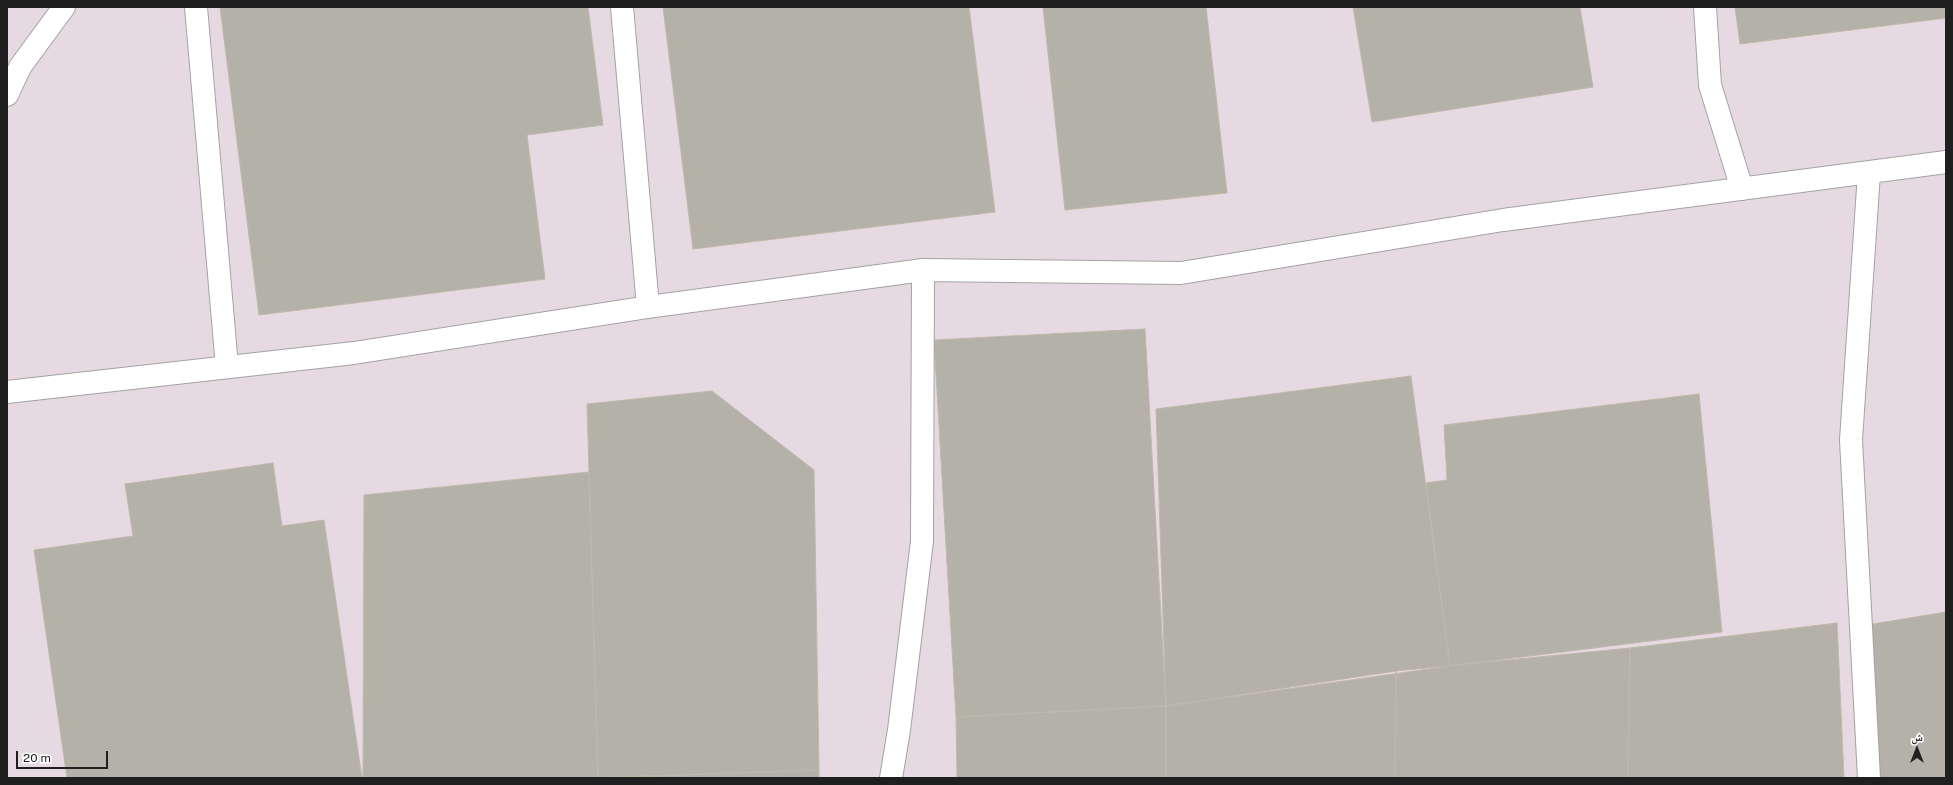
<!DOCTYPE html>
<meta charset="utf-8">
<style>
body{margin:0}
#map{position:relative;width:1953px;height:785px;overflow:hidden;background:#efeee6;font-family:"Public Sans","Noto Naskh Arabic",sans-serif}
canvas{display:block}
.frame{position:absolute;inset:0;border:8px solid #1f1f1f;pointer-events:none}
.north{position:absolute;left:1897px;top:729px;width:40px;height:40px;-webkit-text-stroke:3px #fff;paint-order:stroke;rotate:0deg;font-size:11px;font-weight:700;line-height:16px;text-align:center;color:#1f1f1f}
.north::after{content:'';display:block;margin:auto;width:14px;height:18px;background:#1f1f1f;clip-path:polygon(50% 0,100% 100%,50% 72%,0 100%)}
.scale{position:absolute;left:16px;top:751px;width:92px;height:18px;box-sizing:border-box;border:2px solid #1f1f1f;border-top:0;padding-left:5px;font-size:12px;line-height:14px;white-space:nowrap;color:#1f1f1f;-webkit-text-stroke:3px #fff;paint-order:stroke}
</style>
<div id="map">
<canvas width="1953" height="785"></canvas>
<div class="frame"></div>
<div class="north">ش</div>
<div class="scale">20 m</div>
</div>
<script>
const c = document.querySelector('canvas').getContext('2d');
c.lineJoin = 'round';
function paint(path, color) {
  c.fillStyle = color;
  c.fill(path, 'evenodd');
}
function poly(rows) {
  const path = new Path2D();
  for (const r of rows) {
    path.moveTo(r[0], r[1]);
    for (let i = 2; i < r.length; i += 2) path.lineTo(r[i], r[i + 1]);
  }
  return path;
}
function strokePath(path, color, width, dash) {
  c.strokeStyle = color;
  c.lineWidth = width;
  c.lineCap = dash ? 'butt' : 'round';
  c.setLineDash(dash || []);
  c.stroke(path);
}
paint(poly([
 [7,7,1946,7,1946,778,7,778]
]), '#e7d9e1');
const building = poly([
 [220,7,588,7,603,125,527,135,545,279,259,315,220,7],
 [663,7,969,7,995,212,693,249,663,7],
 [1043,7,1206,7,1227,193,1065,210,1043,7],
 [1353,7,1580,7,1593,87,1372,122,1353,7],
 [1735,7,1946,7,1946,18,1740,44,1735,7],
 [1145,329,1166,706,956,717,934,340,1145,329],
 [1411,376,1450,666,1166,706,1156,409,1411,376],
 [712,391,814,470,819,770,598,778,587,404,712,391],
 [1699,394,1722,632,1450,666,1426,483,1447,480,1444,425,1699,394],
 [273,463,282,526,324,520,362,778,67,778,34,550,133,536,125,484,273,463],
 [589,472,598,778,363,778,364,495,589,472],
 [1946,612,1946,778,1869,778,1861,626,1946,612],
 [1837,623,1844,778,1628,778,1630,648,1837,623],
 [1630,648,1628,778,1395,778,1396,671,1630,648],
 [1396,671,1395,778,1166,778,1166,706,1396,671],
 [1166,706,1166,778,957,778,956,717,1166,706],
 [819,770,819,778,584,778,819,770]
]);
paint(building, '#b4b1a9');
strokePath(building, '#bfb9aa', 1);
const minor = poly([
 [196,7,227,367],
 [622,7,648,307],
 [1705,7,1710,85,1742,189],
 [7,95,20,67,64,7],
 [7,392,354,353,648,307,923,270,1181,273,1503,220,1946,162],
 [891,778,899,730,922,541,923,270],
 [1869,778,1851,440,1869,173]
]);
strokePath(minor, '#a3a3a3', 24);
strokePath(minor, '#fff', 22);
</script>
